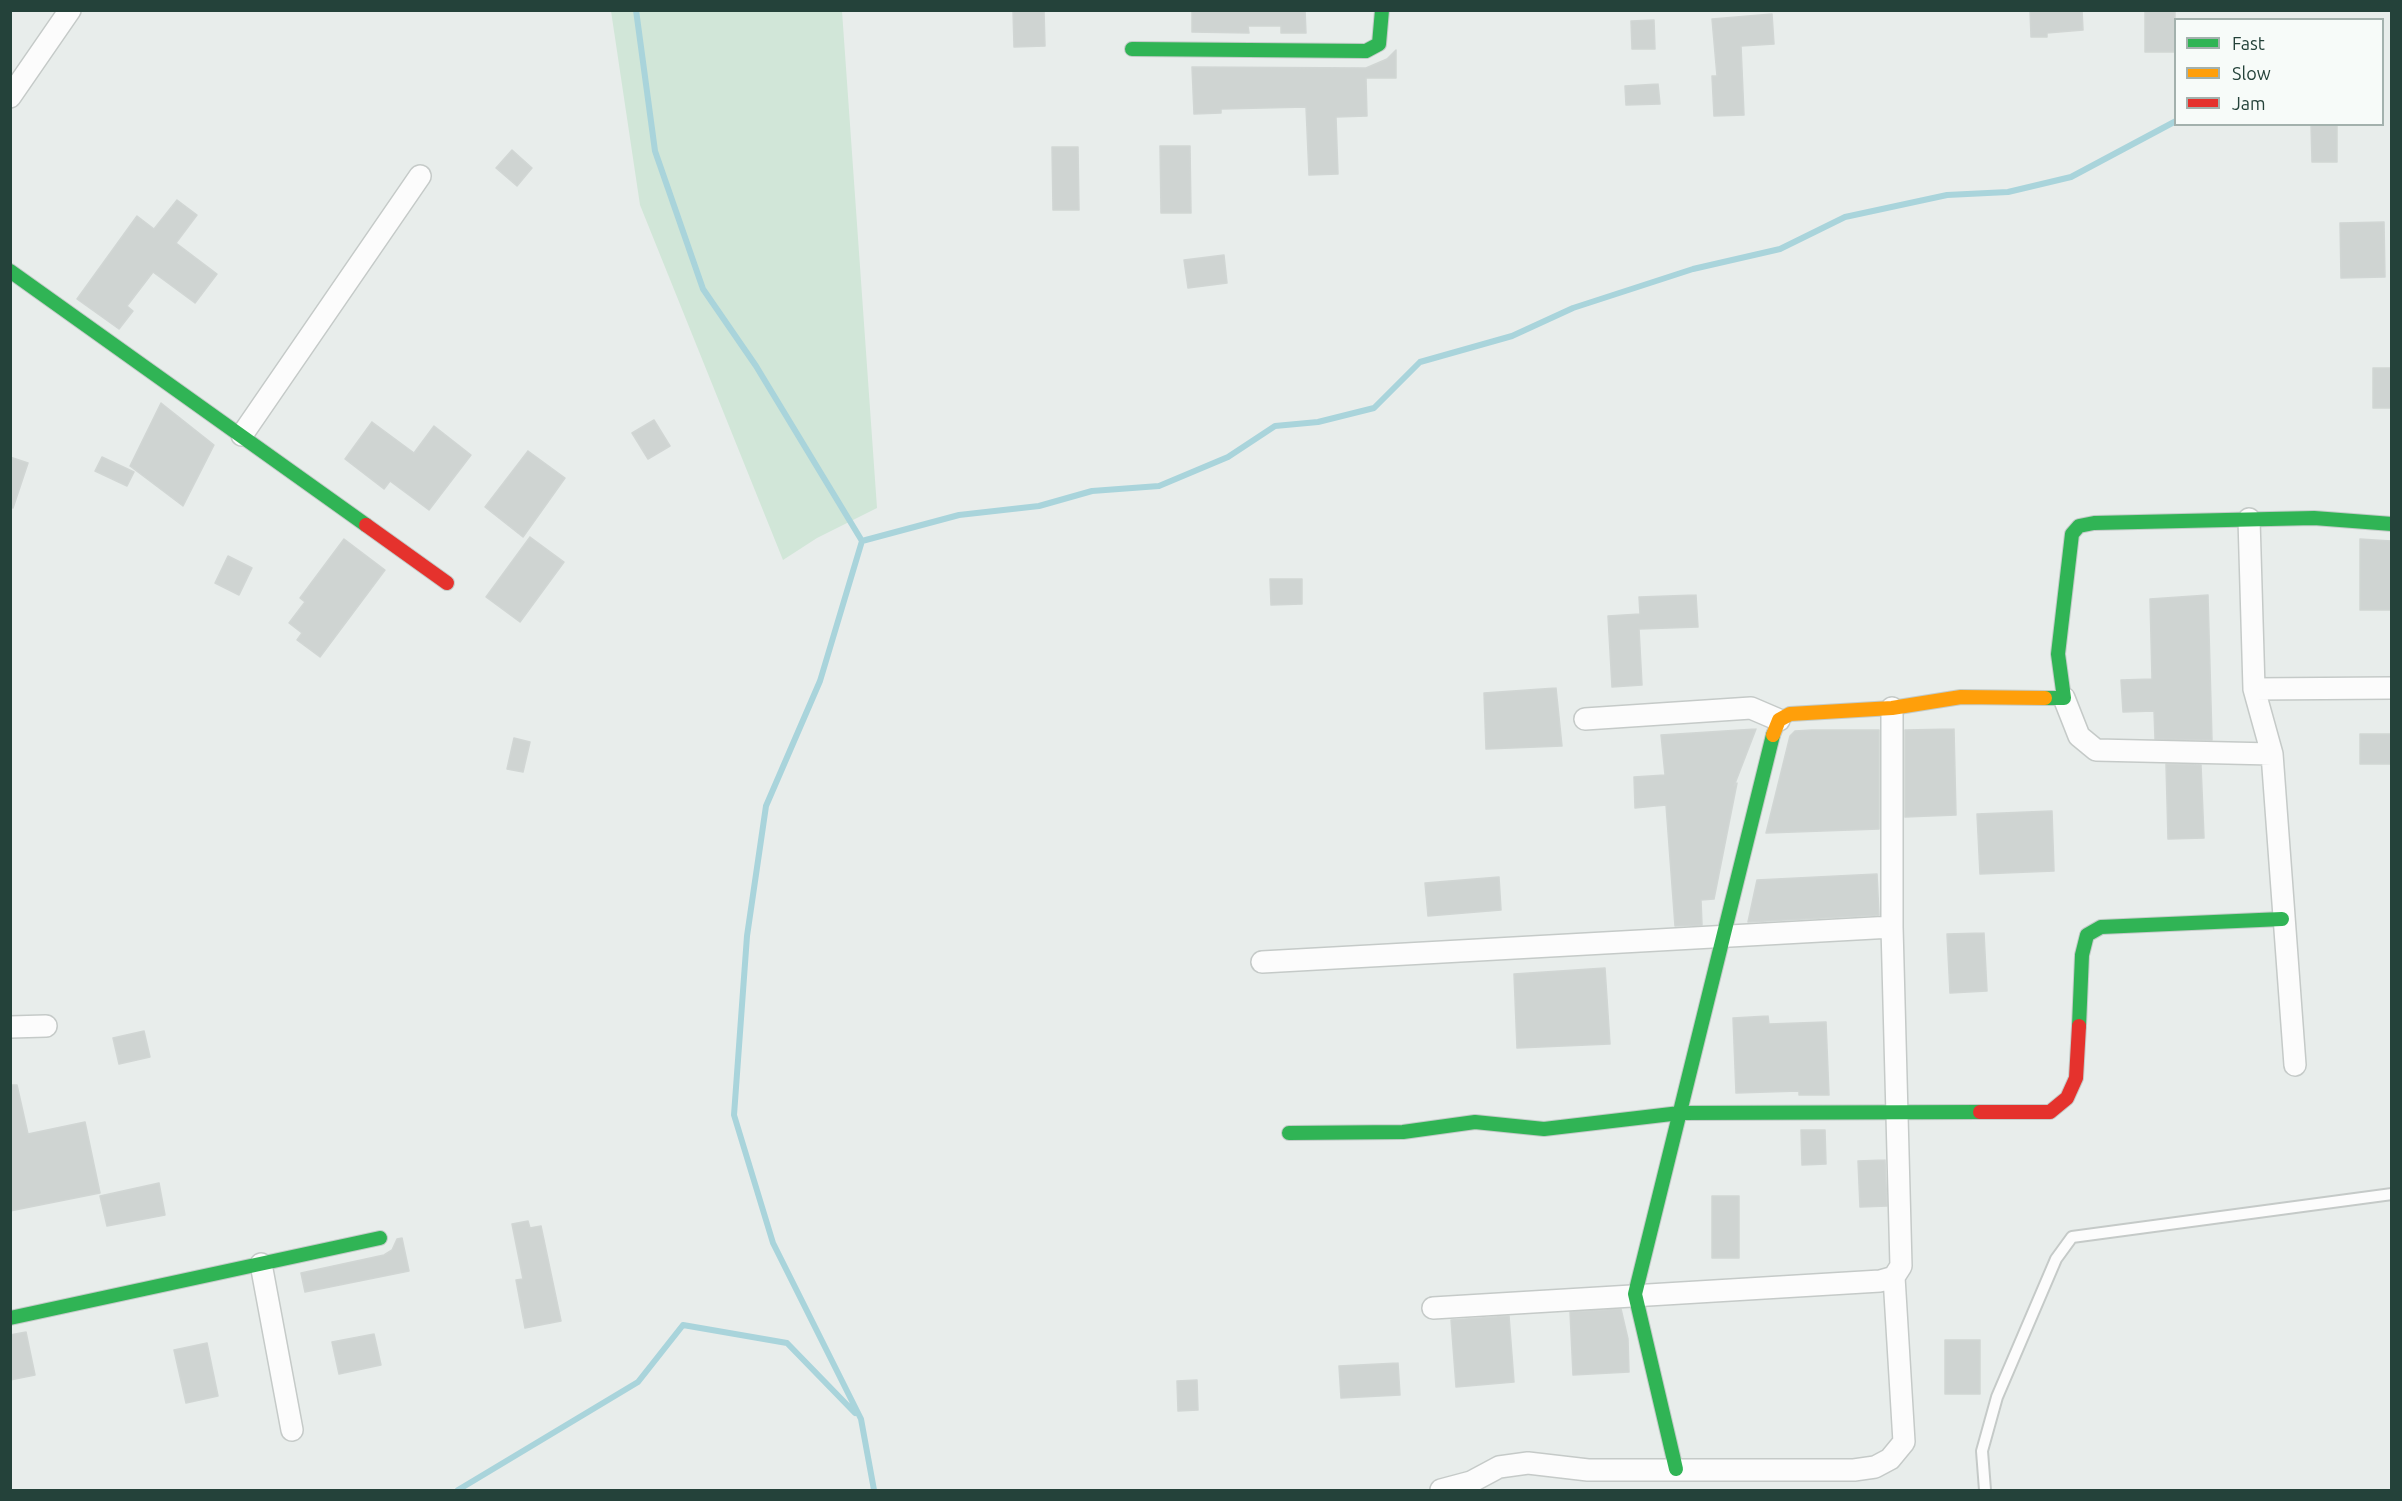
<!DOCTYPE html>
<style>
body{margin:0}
#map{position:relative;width:2402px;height:1501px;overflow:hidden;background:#e8edeb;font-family:Ubuntu,sans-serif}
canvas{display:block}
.frame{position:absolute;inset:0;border:12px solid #24423a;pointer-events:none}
.legend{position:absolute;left:2174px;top:18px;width:210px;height:108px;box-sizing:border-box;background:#f7fbf9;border:2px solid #a3b1ad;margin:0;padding:8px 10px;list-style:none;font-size:18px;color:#24423a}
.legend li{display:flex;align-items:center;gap:12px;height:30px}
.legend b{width:30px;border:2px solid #a3b1ad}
</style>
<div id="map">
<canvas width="2402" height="1501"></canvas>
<div class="frame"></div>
<ul class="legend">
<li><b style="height:8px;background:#30b455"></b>Fast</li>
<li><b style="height:8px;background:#ff9f0a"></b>Slow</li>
<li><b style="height:8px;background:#e5322d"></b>Jam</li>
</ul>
</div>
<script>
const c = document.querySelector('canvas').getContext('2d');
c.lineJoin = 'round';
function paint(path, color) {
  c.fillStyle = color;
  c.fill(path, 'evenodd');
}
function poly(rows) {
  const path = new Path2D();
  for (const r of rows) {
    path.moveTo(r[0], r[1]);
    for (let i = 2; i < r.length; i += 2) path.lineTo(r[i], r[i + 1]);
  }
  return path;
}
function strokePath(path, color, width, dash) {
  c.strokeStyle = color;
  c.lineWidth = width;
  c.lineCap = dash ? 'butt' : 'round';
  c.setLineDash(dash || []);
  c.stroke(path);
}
paint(poly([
 [611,11,842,11,877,508,817,538,783,560,640,205]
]), '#d1e6d8');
strokePath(poly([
 [636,10,655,151,703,289,756,366,862,541,820,681,766,806,747,936,734,1115,773,1243,861,1419,874,1490],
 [862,541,959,515,1039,506,1092,491,1159,486,1228,457,1275,426,1318,422,1374,408,1420,362,1512,336,1573,308,1693,269,1780,249,1845,217,1947,195,2008,192,2071,177,2176,121],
 [458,1490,638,1382,683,1325,787,1343,855,1413]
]), '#a9d4db', 6);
const building = poly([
 [1013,10,1044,10,1045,46,1014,47,1013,10],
 [1192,10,1305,10,1306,33,1281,33,1281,26,1248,26,1249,33,1192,32,1192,10],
 [2030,10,2082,10,2083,30,2047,33,2047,37,2031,37,2030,10],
 [2145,10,2175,10,2175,52,2145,52,2145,10],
 [1772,14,1774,44,1741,46,1744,115,1714,116,1712,76,1717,76,1712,19,1772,14],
 [1654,20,1655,49,1632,49,1631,21,1654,20],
 [1396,50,1396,78,1366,78,1367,116,1336,117,1338,174,1309,175,1306,107,1221,109,1221,113,1194,114,1192,67,1366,68,1387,59,1396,50],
 [1658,84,1660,104,1626,105,1625,86,1658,84],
 [2311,124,2337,124,2337,162,2312,162,2311,124],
 [1160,146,1190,146,1191,213,1161,213,1160,146],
 [1052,147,1078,147,1079,210,1053,210,1052,147],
 [512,150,532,168,517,186,496,168,512,150],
 [177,200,197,215,176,243,217,274,195,303,153,272,127,306,133,311,119,329,77,299,137,216,154,229,177,200],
 [2384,222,2385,277,2341,278,2340,223,2384,222],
 [1224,255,1227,283,1188,288,1184,260,1224,255],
 [2373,368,2391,368,2391,408,2373,408,2373,368],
 [161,403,214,445,183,506,130,466,161,403],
 [654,420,670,446,648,459,632,433,654,420],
 [372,422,414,453,434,426,471,455,429,510,390,481,384,489,345,459,372,422],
 [528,451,565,478,523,537,485,507,528,451],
 [10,457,28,463,13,508,10,507,10,457],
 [102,457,134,472,127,486,95,471,102,457],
 [530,537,564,562,520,622,486,597,530,537],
 [344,539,385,570,320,657,297,640,302,633,289,623,305,602,300,598,344,539],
 [2360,539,2391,541,2391,610,2360,610,2360,539],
 [228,556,252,568,239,595,215,583,228,556],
 [1270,579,1302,579,1302,604,1271,605,1270,579],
 [1696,595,1698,627,1639,629,1642,685,1612,687,1608,616,1640,614,1639,597,1696,595],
 [2208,595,2212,740,2155,739,2154,711,2123,712,2121,680,2152,679,2150,599,2208,595],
 [1556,688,1562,746,1486,749,1484,693,1556,688],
 [1756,729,1734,786,1737,783,1714,899,1701,900,1702,925,1675,926,1666,805,1635,808,1634,777,1665,775,1661,735,1756,729],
 [1954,729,1956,815,1905,817,1905,730,1954,729],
 [1812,730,1879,730,1879,829,1766,833,1790,736,1795,731,1812,730],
 [2360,734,2391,734,2391,764,2360,764,2360,734],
 [514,738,530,742,523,772,507,769,514,738],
 [2166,764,2201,765,2204,838,2168,839,2166,764],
 [2052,811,2054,871,1980,874,1977,814,2052,811],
 [1877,874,1879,915,1748,922,1757,880,1877,874],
 [1499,877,1501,910,1428,916,1425,883,1499,877],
 [1984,933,1987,991,1950,993,1947,934,1984,933],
 [1605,968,1610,1044,1517,1048,1514,974,1605,968],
 [1768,1016,1769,1024,1826,1022,1829,1095,1799,1095,1799,1091,1736,1093,1733,1018,1768,1016],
 [144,1031,150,1057,119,1064,113,1038,144,1031],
 [10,1085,17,1085,28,1134,85,1122,100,1193,10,1211,10,1085],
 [1801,1130,1825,1130,1826,1164,1802,1165,1801,1130],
 [1885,1160,1887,1206,1860,1207,1858,1161,1885,1160],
 [159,1183,165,1215,107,1226,100,1196,159,1183],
 [1712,1196,1739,1196,1739,1258,1712,1258,1712,1196],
 [528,1221,530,1228,541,1226,561,1321,525,1328,516,1280,523,1279,512,1224,528,1221],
 [402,1238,409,1271,305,1292,301,1273,384,1255,392,1250,397,1239,402,1238],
 [1621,1309,1628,1339,1629,1372,1573,1375,1570,1312,1621,1309],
 [1509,1316,1514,1382,1456,1387,1451,1320,1509,1316],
 [26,1332,35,1375,10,1380,10,1335,26,1332],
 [374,1334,381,1365,339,1374,332,1342,374,1334],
 [1945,1340,1980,1340,1980,1394,1945,1394,1945,1340],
 [207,1343,218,1396,186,1403,174,1350,207,1343],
 [1398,1363,1400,1395,1341,1398,1339,1366,1398,1363],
 [1197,1380,1198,1410,1178,1411,1177,1381,1197,1380]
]);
paint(building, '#cfd4d2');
strokePath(building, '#d1d6d4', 1.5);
const lane = poly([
 [1985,1490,1982,1451,1997,1397,2056,1259,2072,1237,2392,1194]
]);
const street = poly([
 [10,97,70,10],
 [242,435,420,176],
 [2249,519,2254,689],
 [2064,698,2079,736,2096,750,2272,754,2254,689,2392,688],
 [1585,719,1751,708,1779,720],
 [2272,754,2295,1065],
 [1262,962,1892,927],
 [10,1027,46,1026],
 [261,1264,292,1430],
 [1433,1308,1880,1281,1894,1277,1901,1266,1892,927,1892,708],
 [1441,1490,1471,1482,1499,1467,1528,1463,1588,1470,1854,1470,1875,1467,1890,1459,1904,1442,1894,1277]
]);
const fast = poly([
 [1132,49,1366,51,1379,44,1382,10],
 [10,271,366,525],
 [2045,698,2064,698,2058,654,2072,534,2079,526,2094,523,2314,518,2392,524],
 [2079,1026,2082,955,2087,935,2101,927,2282,919],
 [1289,1133,1403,1132,1475,1122,1544,1129,1680,1113,1980,1112],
 [10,1318,380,1238],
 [1676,1469,1635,1294,1773,735]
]);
const slow = poly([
 [1773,735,1779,720,1790,714,1892,708,1961,697,2045,698]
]);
const jam = poly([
 [366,525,447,583],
 [1980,1112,2050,1112,2067,1098,2076,1078,2079,1026]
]);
strokePath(lane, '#c5cac8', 14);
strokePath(street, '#c5cac8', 24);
strokePath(fast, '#c3cbc8', 16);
strokePath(slow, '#c3cbc8', 16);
strokePath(jam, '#c3cbc8', 16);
strokePath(lane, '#fcfcfc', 10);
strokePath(street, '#fcfcfc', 21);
strokePath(fast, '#30b455', 14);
strokePath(slow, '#ff9f0a', 14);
strokePath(jam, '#e5322d', 14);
</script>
